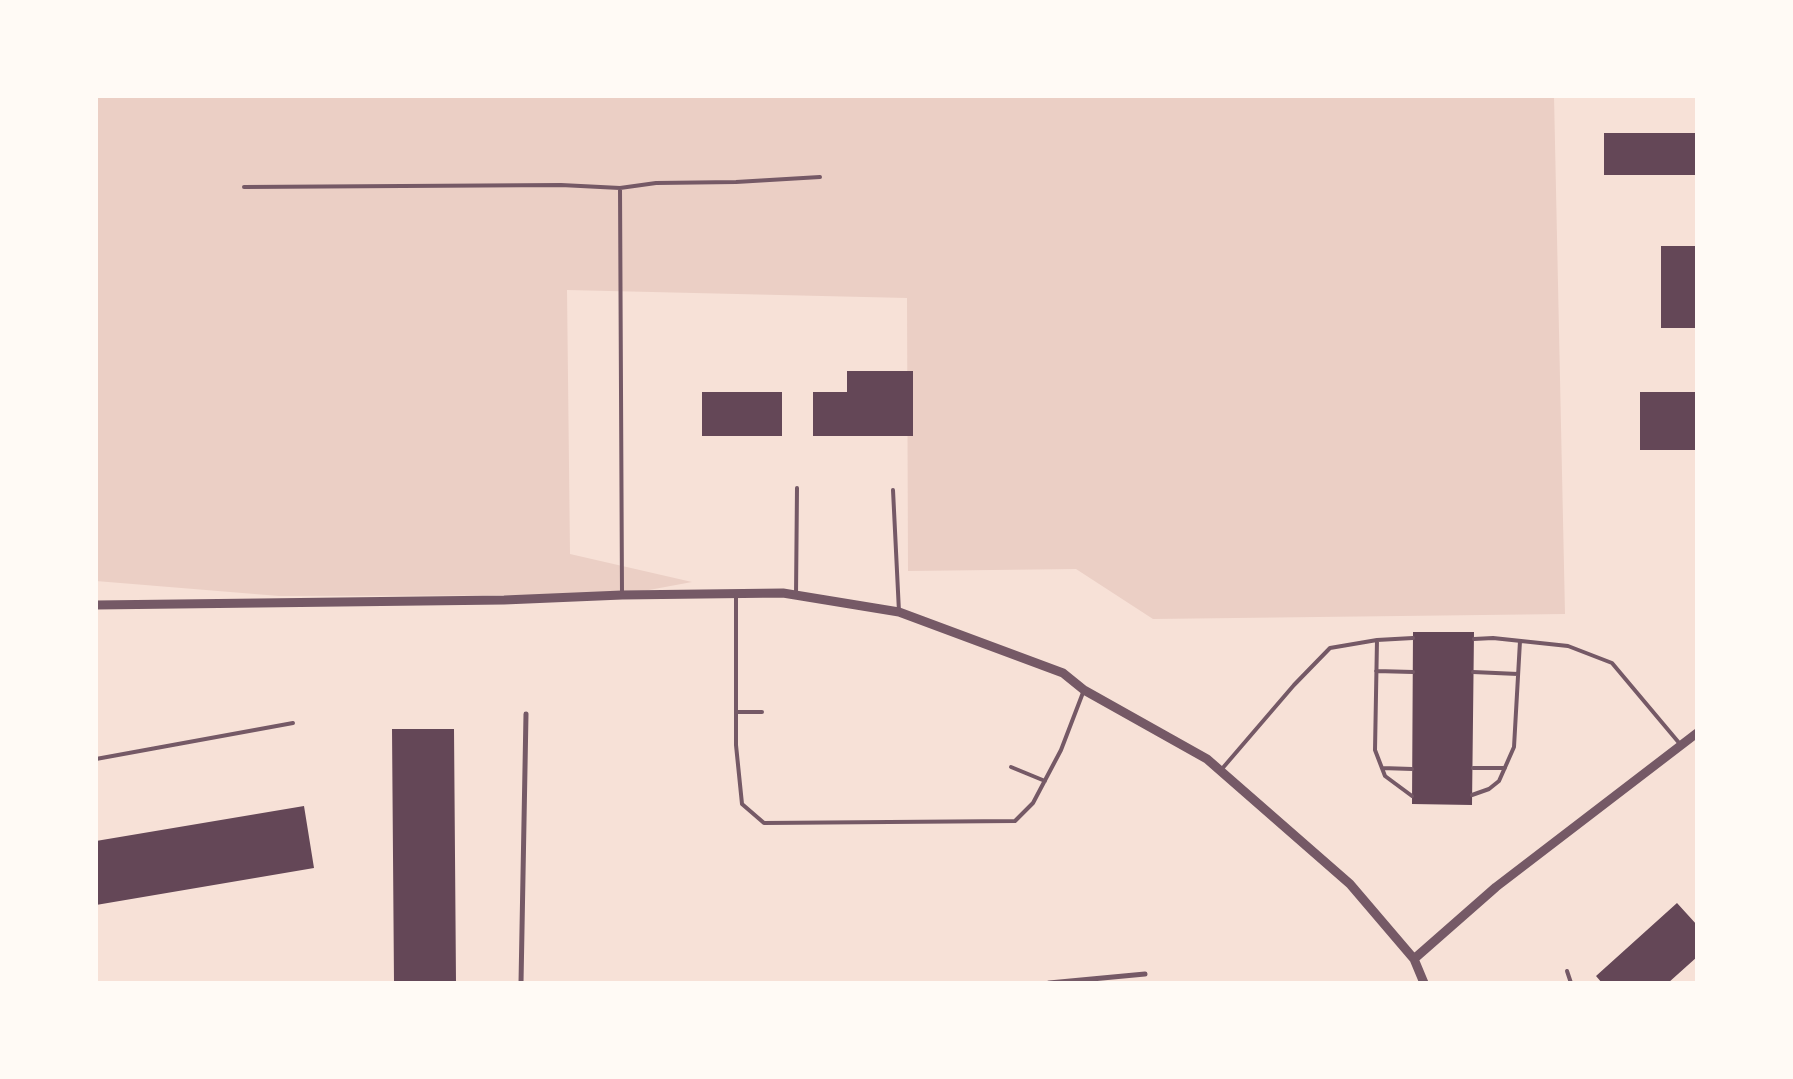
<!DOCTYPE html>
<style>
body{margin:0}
#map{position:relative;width:1793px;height:1079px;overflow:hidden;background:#f7e1d7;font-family:"Crimson Pro",serif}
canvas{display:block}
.frame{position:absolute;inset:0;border:98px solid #fffaf5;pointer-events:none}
</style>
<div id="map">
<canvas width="1793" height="1079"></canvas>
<div class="frame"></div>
</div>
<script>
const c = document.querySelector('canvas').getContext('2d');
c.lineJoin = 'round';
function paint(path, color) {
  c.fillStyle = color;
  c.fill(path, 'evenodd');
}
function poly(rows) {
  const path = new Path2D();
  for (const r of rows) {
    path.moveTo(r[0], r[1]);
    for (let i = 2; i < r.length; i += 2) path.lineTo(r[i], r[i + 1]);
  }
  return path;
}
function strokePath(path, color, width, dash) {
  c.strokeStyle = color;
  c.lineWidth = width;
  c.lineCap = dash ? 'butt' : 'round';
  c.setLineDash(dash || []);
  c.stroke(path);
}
paint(poly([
 [96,96,1554,96,1565,614,1153,619,1076,569,908,571,907,298,567,290,570,554,692,582,622,595,279,596,96,581]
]), '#ebcfc5');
paint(poly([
 [1604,133,1697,133,1697,175,1604,175],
 [1661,246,1697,246,1697,328,1661,328],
 [847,371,913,371,913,436,813,436,813,392,847,392],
 [702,392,782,392,782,436,702,436],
 [1640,392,1697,392,1697,450,1640,450],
 [1413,632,1474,632,1472,805,1412,804],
 [392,729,454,729,456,983,394,983],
 [304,806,314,868,96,905,96,841],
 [1677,903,1697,925,1697,957,1668,983,1602,983,1596,976]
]), '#644757');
strokePath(poly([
 [244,187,561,185,620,188],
 [893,490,899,612],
 [736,594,736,745,742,804,764,823,1015,821,1033,803,1061,750,1084,690],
 [622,595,620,188,656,183,736,182,820,177],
 [796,595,797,488],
 [1474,639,1493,638,1568,646,1612,663,1680,744],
 [1377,640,1375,750,1385,776,1412,796],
 [1376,671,1413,672],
 [1473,672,1518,674],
 [736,712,762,712],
 [96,759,293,723],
 [1011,767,1045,781],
 [1382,768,1412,769],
 [1473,768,1505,768],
 [1221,770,1294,685,1330,648,1377,640,1413,638],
 [1472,795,1489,789,1499,781,1514,747,1520,641],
 [1567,971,1571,983]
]), '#755966', 4);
strokePath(poly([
 [521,983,526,714],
 [1049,983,1145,974]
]), '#755966', 5);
strokePath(poly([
 [96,605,504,600,622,595,783,593,899,612,1063,673,1084,690,1207,759,1350,884,1414,959,1424,983],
 [1414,959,1496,887,1697,733]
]), '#755966', 9);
</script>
